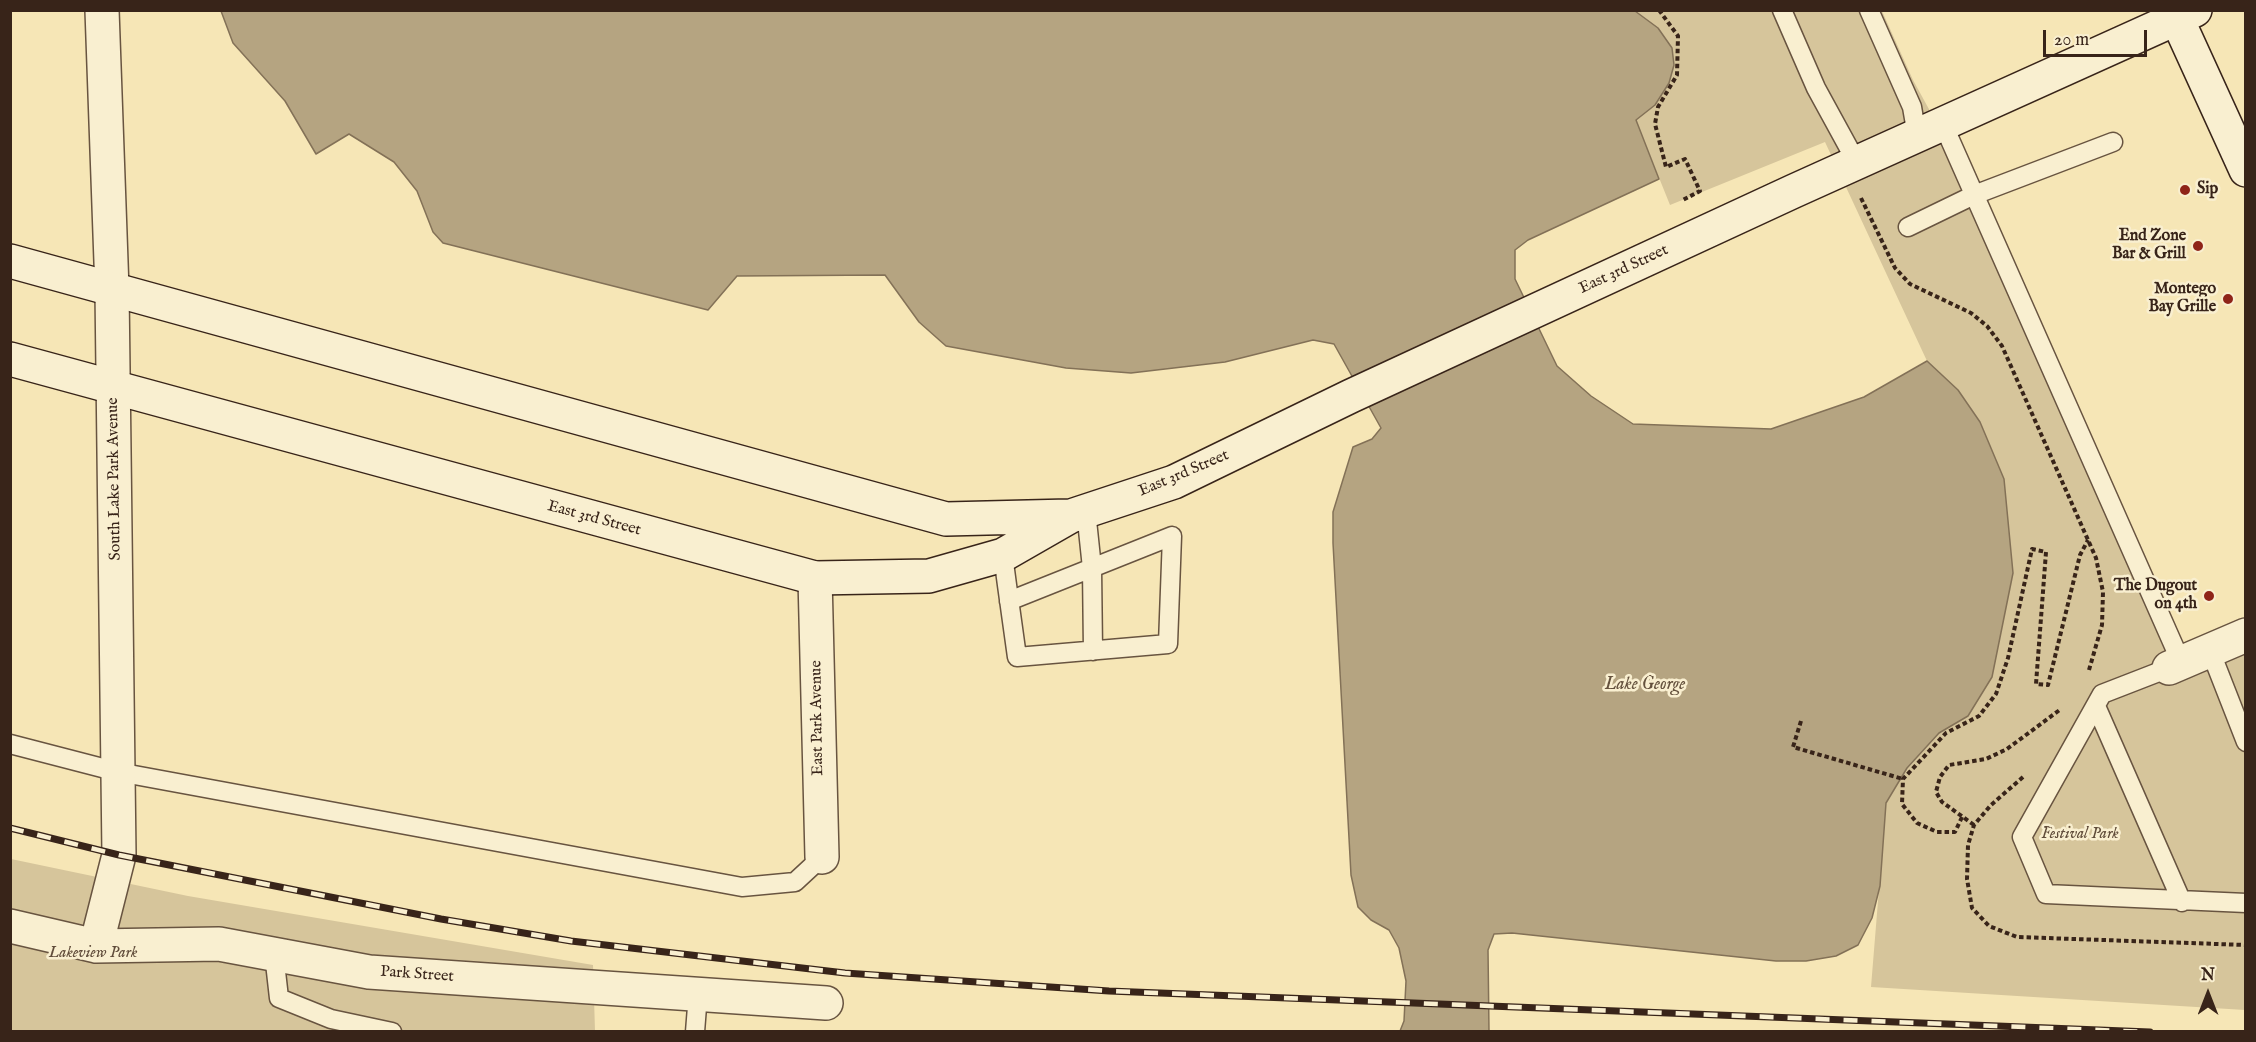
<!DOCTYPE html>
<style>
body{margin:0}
#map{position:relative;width:2256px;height:1042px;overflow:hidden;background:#f6e6b6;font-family:"IM FELL English",serif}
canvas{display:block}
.frame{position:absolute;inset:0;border:12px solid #382419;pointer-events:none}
.north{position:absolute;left:2178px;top:964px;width:60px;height:60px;-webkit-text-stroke:4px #f9efd0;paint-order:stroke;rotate:0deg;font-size:16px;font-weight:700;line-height:24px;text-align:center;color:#382419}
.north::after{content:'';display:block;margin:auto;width:21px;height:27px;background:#382419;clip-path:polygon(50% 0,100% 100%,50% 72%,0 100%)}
.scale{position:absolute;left:2043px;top:30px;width:104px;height:27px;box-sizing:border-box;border:3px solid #382419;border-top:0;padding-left:8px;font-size:18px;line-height:21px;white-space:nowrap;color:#382419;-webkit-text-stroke:4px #f9efd0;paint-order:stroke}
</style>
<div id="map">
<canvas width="2256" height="1042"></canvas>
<div class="frame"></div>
<div class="north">N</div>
<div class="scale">20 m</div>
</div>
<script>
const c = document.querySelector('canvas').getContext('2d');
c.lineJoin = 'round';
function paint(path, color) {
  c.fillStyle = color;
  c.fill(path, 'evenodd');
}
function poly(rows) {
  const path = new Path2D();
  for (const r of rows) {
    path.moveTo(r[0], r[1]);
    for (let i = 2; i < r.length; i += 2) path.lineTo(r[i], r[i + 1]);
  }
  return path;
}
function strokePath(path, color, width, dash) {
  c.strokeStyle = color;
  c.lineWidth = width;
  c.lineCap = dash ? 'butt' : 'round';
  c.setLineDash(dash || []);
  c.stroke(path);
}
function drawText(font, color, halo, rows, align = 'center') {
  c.font = font + ' "IM FELL English",serif';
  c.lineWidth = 5;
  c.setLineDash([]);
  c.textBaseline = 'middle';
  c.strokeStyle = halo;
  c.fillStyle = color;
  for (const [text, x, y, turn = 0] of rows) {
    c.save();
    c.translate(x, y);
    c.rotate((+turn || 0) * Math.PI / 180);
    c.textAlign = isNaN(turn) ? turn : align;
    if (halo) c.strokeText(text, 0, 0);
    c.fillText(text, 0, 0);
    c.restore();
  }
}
paint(poly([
 [1592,11,1882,11,1913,80,1942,133,2179,670,2245,643,2245,1010,1871,987,1886,803,1907,768,1939,733,1968,716,2013,573,2004,479,1980,422,1958,390,1927,361,1825,142,1670,205],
 [11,859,188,896,593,965,595,1031,11,1032]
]), '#d6c59b');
const water = poly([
 [221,11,1635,11,1658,28,1672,48,1674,65,1669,83,1655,105,1636,120,1659,179,1528,240,1515,250,1515,279,1557,366,1591,396,1633,424,1771,429,1864,397,1927,361,1958,390,1980,422,2004,479,2013,573,1992,677,1968,716,1939,733,1907,768,1886,803,1880,886,1872,918,1858,945,1836,956,1806,961,1776,961,1512,933,1494,934,1488,950,1489,1031,1400,1031,1404,1021,1406,981,1399,948,1389,930,1371,920,1358,907,1351,875,1333,543,1333,512,1353,447,1372,439,1381,428,1334,344,1313,340,1225,362,1131,373,1066,368,946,346,919,322,885,275,737,276,708,310,443,243,433,232,417,191,394,162,349,134,316,154,285,101,233,43,221,11]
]);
paint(water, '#b5a481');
strokePath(water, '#837157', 1.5);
const lane = poly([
 [1782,10,1816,88,1857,163],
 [1869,10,1912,107,1917,136],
 [1943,124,2181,662],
 [1908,227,1974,195,2113,142],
 [1086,511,1092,568,1093,651],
 [1003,555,1007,585,1017,657,1168,644,1172,536,1009,601],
 [2210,650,2246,742],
 [2169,668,2102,694,2022,837,2046,894,2246,903],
 [2096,706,2182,902],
 [10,744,118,772,742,887,795,882,822,857],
 [274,954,279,998,331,1019,392,1032],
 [695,1032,698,994]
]);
const street = poly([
 [815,578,822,857],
 [2169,668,2246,635],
 [10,926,96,946,219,944,369,972,826,1003],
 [96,946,119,855,112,290,102,10]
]);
const secondary = poly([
 [2173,10,2246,170],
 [10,261,946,519,1069,516],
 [10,359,815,578,929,576,1003,555,1071,516,1174,482,1351,396,1794,191,2195,10]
]);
strokePath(lane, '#685440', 21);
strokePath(street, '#685440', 36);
strokePath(secondary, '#382419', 36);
strokePath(poly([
 [1659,10,1678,36,1677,75,1658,107,1655,124,1666,167,1685,159,1700,191,1681,201],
 [1861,198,1895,268,1910,284,1971,313,1987,326,2002,346,2096,558,2103,592,2102,625,2089,670],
 [1801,721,1793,747,1903,779],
 [2023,777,1991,805,1974,825,1968,845,1967,879,1972,908,1989,926,2017,937,2246,945],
 [1962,817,1955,832,1937,832,1917,823,1902,804,1903,779,1946,733,1979,716,1996,694,2008,658,2032,549,2046,552,2036,684,2048,685,2080,555,2088,540],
 [1974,825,1942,802,1936,792,1940,777,1949,765,1986,759,2007,749,2061,709]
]), '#382419', 4, [4.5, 3]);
strokePath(lane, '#f9efd0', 18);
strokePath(street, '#f9efd0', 33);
strokePath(secondary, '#f9efd0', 33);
const rail = poly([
 [10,828,119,855,441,919,571,941,845,973,1109,991,2150,1032]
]);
strokePath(rail, '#382419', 7);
strokePath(rail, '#f9efd0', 4.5, [14]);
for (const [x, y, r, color] of [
 [2185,190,6,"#8f2418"],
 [2198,246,6,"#8f2418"],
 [2228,299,6,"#8f2418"],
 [2209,596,6,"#8f2418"]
]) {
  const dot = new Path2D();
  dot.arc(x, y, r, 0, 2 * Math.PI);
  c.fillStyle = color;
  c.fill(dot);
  strokePath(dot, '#f9efd0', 2);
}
drawText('bold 16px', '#382419', '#f9efd0', [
 ["Sip",2197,190,"left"],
 ["End Zone",2186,237],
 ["Bar & Grill",2186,255],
 ["Montego",2216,290],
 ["Bay Grille",2216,308],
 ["The Dugout",2197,587],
 ["on 4th",2197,605]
], 'right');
drawText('16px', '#382419', '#f9efd0', [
 ["East 3rd Street",1624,270,-25],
 ["East 3rd Street",1184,474,-23],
 ["South Lake Park Avenue",115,479,-91],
 ["East 3rd Street",594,519,15],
 ["East Park Avenue",818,718,-91],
 ["Park Street",417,975,4]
]);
drawText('italic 16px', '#604c3a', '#f9efd0', [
 ["Festival Park",2080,835],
 ["Lakeview Park",93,954]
]);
drawText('italic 18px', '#64513d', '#f9efd0', [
 ["Lake George",1645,685]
]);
</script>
